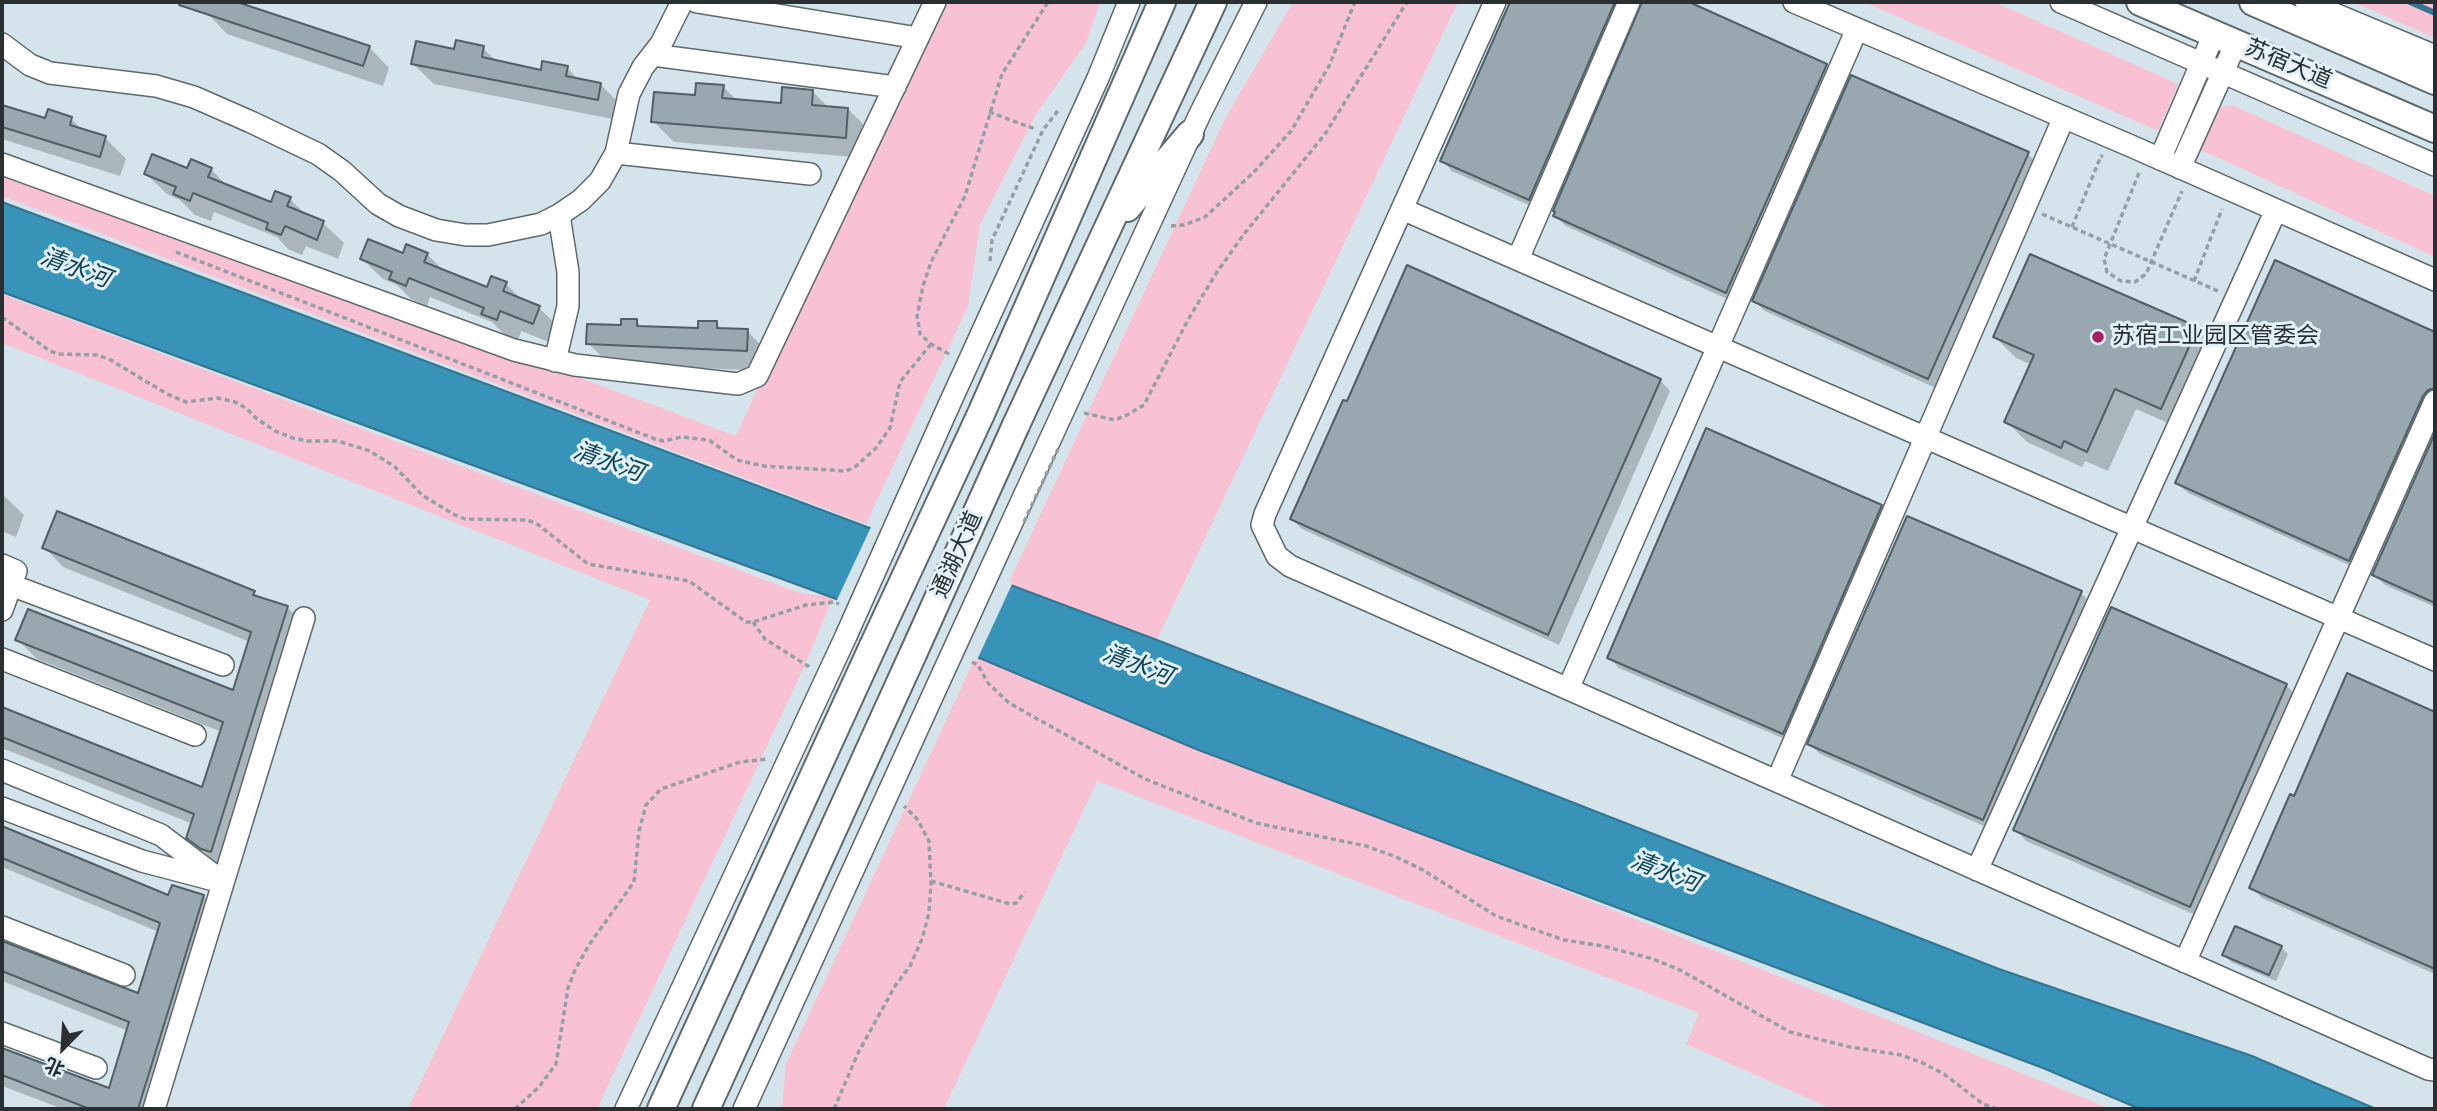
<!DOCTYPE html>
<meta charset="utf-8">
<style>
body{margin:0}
#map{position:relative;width:2437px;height:1111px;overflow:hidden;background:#d5e4eb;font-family:"DejaVu Sans","Noto Sans SC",sans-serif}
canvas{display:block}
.frame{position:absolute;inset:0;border:4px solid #2a2f32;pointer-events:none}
.north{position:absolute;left:28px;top:1013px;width:70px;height:70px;-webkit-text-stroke:5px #e2f1f8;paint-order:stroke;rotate:204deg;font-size:19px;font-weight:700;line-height:28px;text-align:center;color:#2a2f32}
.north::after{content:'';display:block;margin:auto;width:24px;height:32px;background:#2a2f32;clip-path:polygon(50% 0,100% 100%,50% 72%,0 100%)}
</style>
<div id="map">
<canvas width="2437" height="1111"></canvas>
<div class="frame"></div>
<div class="north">北</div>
</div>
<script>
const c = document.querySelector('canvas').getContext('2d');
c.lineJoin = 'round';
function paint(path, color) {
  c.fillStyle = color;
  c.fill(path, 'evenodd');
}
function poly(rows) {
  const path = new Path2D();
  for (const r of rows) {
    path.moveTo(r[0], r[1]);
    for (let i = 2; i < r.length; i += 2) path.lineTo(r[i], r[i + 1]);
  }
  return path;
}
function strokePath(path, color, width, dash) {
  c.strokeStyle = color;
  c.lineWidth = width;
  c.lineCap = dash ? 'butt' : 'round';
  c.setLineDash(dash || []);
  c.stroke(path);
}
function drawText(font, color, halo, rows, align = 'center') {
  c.font = font + ' "DejaVu Sans","Noto Sans SC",sans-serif';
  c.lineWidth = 6;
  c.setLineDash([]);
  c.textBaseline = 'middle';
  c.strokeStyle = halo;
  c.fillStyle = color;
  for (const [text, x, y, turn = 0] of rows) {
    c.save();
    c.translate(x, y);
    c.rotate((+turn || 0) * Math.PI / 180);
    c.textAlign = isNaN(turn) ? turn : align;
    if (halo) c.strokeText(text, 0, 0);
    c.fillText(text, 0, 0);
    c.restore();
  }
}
paint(poly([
 [931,2,1100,2,1086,43,1036,114,980,225,968,306,866,524,2,196,2,162,736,436],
 [1293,2,1458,2,1157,640,1008,584,1225,119],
 [1864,2,1994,2,2178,84,2158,131],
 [2353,2,2435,2,2435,38],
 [2232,105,2435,196,2435,257,2201,150,2218,108],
 [2,294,800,593,833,597,805,665,597,1109,408,1109,650,600,2,343],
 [976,656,2111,1109,1832,1109,1686,1044,1699,1013,1097,781,944,1109,782,1109,786,1064]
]), '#f8c1d4');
const water = poly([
 [2,202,907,542,1008,584,1157,640,1999,969,2252,1056,2376,1109,2140,1109,2043,1068,1196,749,858,607,2,292,2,202]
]);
paint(water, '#3893b9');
strokePath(water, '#347590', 2);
paint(poly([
 [872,525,1013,582,977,660,836,602]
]), '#d5e4eb');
paint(poly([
 [210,2,232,2,369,47,389,68,383,86,227,34,207,13],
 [1512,2,1634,2,1540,210,1452,171,1442,160],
 [1643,2,1684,2,1826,65,1837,76,1736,303,1566,226,1555,216],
 [483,48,498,63,542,72,567,68,579,80,600,84,621,105,618,120,434,84,413,64,456,51],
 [723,87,738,101,783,105,813,92,829,108,848,109,869,130,867,158,674,142,653,121],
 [2,107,46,120,71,119,85,132,105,138,126,159,120,176,2,139],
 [2028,154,2038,165,1938,389,1765,311,1754,301],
 [211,169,228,187,272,204,290,199,307,216,323,223,344,243,338,259,306,246,302,255,288,249,277,237,214,212,211,221,195,215,180,200,167,194,146,174],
 [427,254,444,271,488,289,506,284,523,301,539,308,560,328,554,344,521,331,518,340,504,334,492,322,430,297,427,306,411,299,397,285,383,279,362,259],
 [2275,263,2435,335,2435,405,2360,570,2188,493,2177,483],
 [636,321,643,328,699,330,716,323,723,330,747,331,768,352,768,371,609,364,588,343],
 [2197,329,2217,350,2182,429,2136,409,2108,471,2085,461,2082,467,2027,442,2006,421,2032,365,2016,358,1995,337],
 [1660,380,1670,391,1559,645,1302,529,1292,519],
 [2435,437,2435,607,2385,585,2374,574],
 [2,494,24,515,16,537,2,531],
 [1881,506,1892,517,1794,743,1619,668,1609,657],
 [44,547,254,593,260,599,287,607,307,627,222,868,188,837,193,824,2,748,2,709,204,789,222,732,37,659,18,640,234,693,250,642,63,567],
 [2081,593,2091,603,1993,830,1820,754,1809,744],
 [2348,676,2435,714,2435,974,2262,898,2251,887,2294,798],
 [2286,685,2297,696,2200,917,2026,841,2016,830],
 [2,828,169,897,203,896,222,915,162,1109,63,1109,2,1086,2,1050,110,1091,128,1031,2,981,2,941,139,995,159,932,2,867],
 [2281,947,2288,954,2276,981,2231,962,2224,955]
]), '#0003');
strokePath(poly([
 [2410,2,2435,13]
]), '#347590', 6);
const building = poly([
 [180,2,237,2,370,46,363,66,179,5,180,2],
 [1510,2,1615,2,1529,200,1440,161,1510,2],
 [1642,2,1689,2,1827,64,1726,293,1553,216,1555,212,1553,211,1642,2],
 [456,40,484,46,482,57,541,70,542,61,568,66,566,76,601,83,598,100,411,64,416,41,454,49,456,40],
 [1851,75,2029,152,1928,379,1752,301,1851,75],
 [696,83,724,85,722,98,781,103,782,87,813,90,812,105,848,108,846,138,651,122,654,92,695,95,696,83],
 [2,105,45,118,48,109,72,117,70,125,106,136,100,157,2,127,2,105],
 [152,154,187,168,191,159,212,168,208,177,271,202,275,191,291,197,287,206,324,221,317,240,285,226,281,235,266,229,268,223,193,193,190,201,173,194,176,187,144,174,152,154],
 [368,239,403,253,406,244,428,253,424,262,487,287,491,276,507,282,503,291,540,306,533,324,500,311,497,320,481,314,484,308,409,278,406,286,389,279,392,272,360,259,368,239],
 [2030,254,2198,327,2161,409,2115,389,2087,452,2064,441,2061,448,2004,422,2034,355,1993,337,2030,254],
 [2275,260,2435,332,2435,388,2428,390,2423,396,2349,561,2175,483,2275,260],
 [1407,265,1661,379,1548,635,1290,519,1343,400,1347,401,1407,265],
 [621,319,637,319,637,326,698,328,698,321,717,321,717,328,748,329,747,351,586,344,587,324,621,325,621,319],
 [1706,428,1882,505,1783,734,1607,658,1706,428],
 [2435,433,2435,603,2372,575,2435,433],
 [57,511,255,591,253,595,288,606,211,852,201,849,186,838,194,814,2,737,2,707,202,787,223,722,15,640,28,609,233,690,251,632,42,548,57,511],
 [1907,516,2082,591,1983,820,1807,744,1907,516],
 [2111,607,2287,684,2190,907,2013,830,2111,607],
 [2347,673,2435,712,2435,969,2249,888,2290,794,2294,796,2347,673],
 [2,826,168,895,172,885,204,895,138,1109,90,1109,2,1075,2,1048,109,1088,129,1022,2,971,2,941,138,993,160,923,2,858,2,826],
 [2235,926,2282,946,2269,975,2222,955,2235,926]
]);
paint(building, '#99a7ae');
strokePath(building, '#525f65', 2);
const minor = poly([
 [697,2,918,38],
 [1495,2,1265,514,1262,525,1277,556,1290,566,2428,1069,2435,1070],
 [1794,2,2131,146,2435,280],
 [2061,2,2435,165],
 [2306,2,2435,56],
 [2,44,30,65,50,73,156,86,194,97,251,122,318,154,342,171,378,204,399,216,436,230,466,235,488,235,541,224,559,215,581,200,600,181,616,153,629,94,643,67,661,44,682,2],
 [653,55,895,87],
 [616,153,810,174],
 [2160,159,2214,34],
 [2,164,514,350,575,365,738,384,757,376,935,2],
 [2180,168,2236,43],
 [1402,209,2435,660],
 [1518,259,1629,2],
 [555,361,568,306,568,272,559,215],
 [949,405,1098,78,1129,2],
 [1008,531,1200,114,1256,2],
 [2,565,16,571,2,610],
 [11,585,223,665],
 [2,659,195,735],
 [1568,689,1857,29],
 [2,770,161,835,223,882],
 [1777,781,2064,117],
 [2,808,142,861,214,880],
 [1977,870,2276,210],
 [2,927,124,975],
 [2185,962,2435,401],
 [2,1033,96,1068],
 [154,1109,304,618],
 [626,1109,846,636],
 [744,1109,943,673]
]);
const major = poly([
 [2140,2,2435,129],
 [2253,2,2435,81],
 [1127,208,1190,134],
 [980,416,1162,2],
 [1016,425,1213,2],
 [661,1109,873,646],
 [706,1109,913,654]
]);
strokePath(minor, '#5c696f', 24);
strokePath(major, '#5c696f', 30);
strokePath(poly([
 [989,112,1035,129],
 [2139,173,2104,259,2107,272,2121,281,2135,282,2146,274,2182,191],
 [2042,214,2218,291],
 [1171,226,1184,225,1205,217,1254,172,1291,131,1329,66,1355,2],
 [2072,227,2101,156,2103,157],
 [176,252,655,439,664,441,681,437,709,440,737,460,764,466,845,471,854,468,876,448,890,428,900,382,931,344],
 [990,261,992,240,1043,130,1060,108],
 [2194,281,2222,209],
 [2,317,50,351,58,354,97,355,109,359,167,394,186,402,218,398,235,402,246,408,256,418,275,431,293,438,308,441,338,441,370,451,395,467,422,495,453,514,465,519,526,520,536,523,588,564,689,581,746,622,753,622,806,605,834,602,839,604],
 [949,354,931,344,920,334,917,316,923,286,931,262,965,196,1002,74,1048,2],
 [1084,413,1115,420,1127,415,1144,405,1189,318,1217,272,1244,234,1325,134,1407,2],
 [753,622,765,639,811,668],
 [972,662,978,665,988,683,1009,703,1145,779,1256,823,1366,846,1394,856,1423,870,1496,916,1564,940,1603,946,1653,959,1680,970,1790,1032,1850,1047,1901,1055,1923,1063,1944,1074,1983,1104,1997,1109],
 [931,881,1010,904,1016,903,1025,892],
 [515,1109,539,1087,556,1064,568,988,575,970,589,945,634,882,639,831,646,805,661,789,740,762,767,759],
 [834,1109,858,1053,895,986,910,966,922,939,929,913,931,884,929,841,917,819,904,806]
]), '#94a0a5', 3.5, [5, 3.5]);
strokePath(minor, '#fff', 21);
strokePath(major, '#fff', 26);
const minorBridge = poly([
 [846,636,949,405],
 [943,673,1008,531]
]);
const majorBridge = poly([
 [873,646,980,416],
 [913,654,1016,425]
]);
strokePath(minorBridge, '#5c696f', 24, []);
strokePath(majorBridge, '#5c696f', 30, []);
strokePath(poly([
 [1024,522,1058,449]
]), '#94a0a5', 3.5, [5, 3.5]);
strokePath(minorBridge, '#fff', 21);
strokePath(majorBridge, '#fff', 26);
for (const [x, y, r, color] of [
 [2098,337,7,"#a71e64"]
]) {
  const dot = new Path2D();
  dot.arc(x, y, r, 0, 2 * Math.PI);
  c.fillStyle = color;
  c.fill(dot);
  strokePath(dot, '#e2f1f8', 2.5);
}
drawText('23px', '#2a2f32', '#e2f1f8', [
 ["苏宿大道",2288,65,23],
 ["通湖大道",958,555,-66]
]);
drawText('23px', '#2a2f32', '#e2f1f8', [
 ["苏宿工业园区管委会",2112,337]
], 'left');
drawText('italic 24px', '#0f4357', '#e2f1f8', [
 ["清水河",75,269,20],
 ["清水河",608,463,20],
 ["清水河",1137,666,21],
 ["清水河",1665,873,21]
]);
</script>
